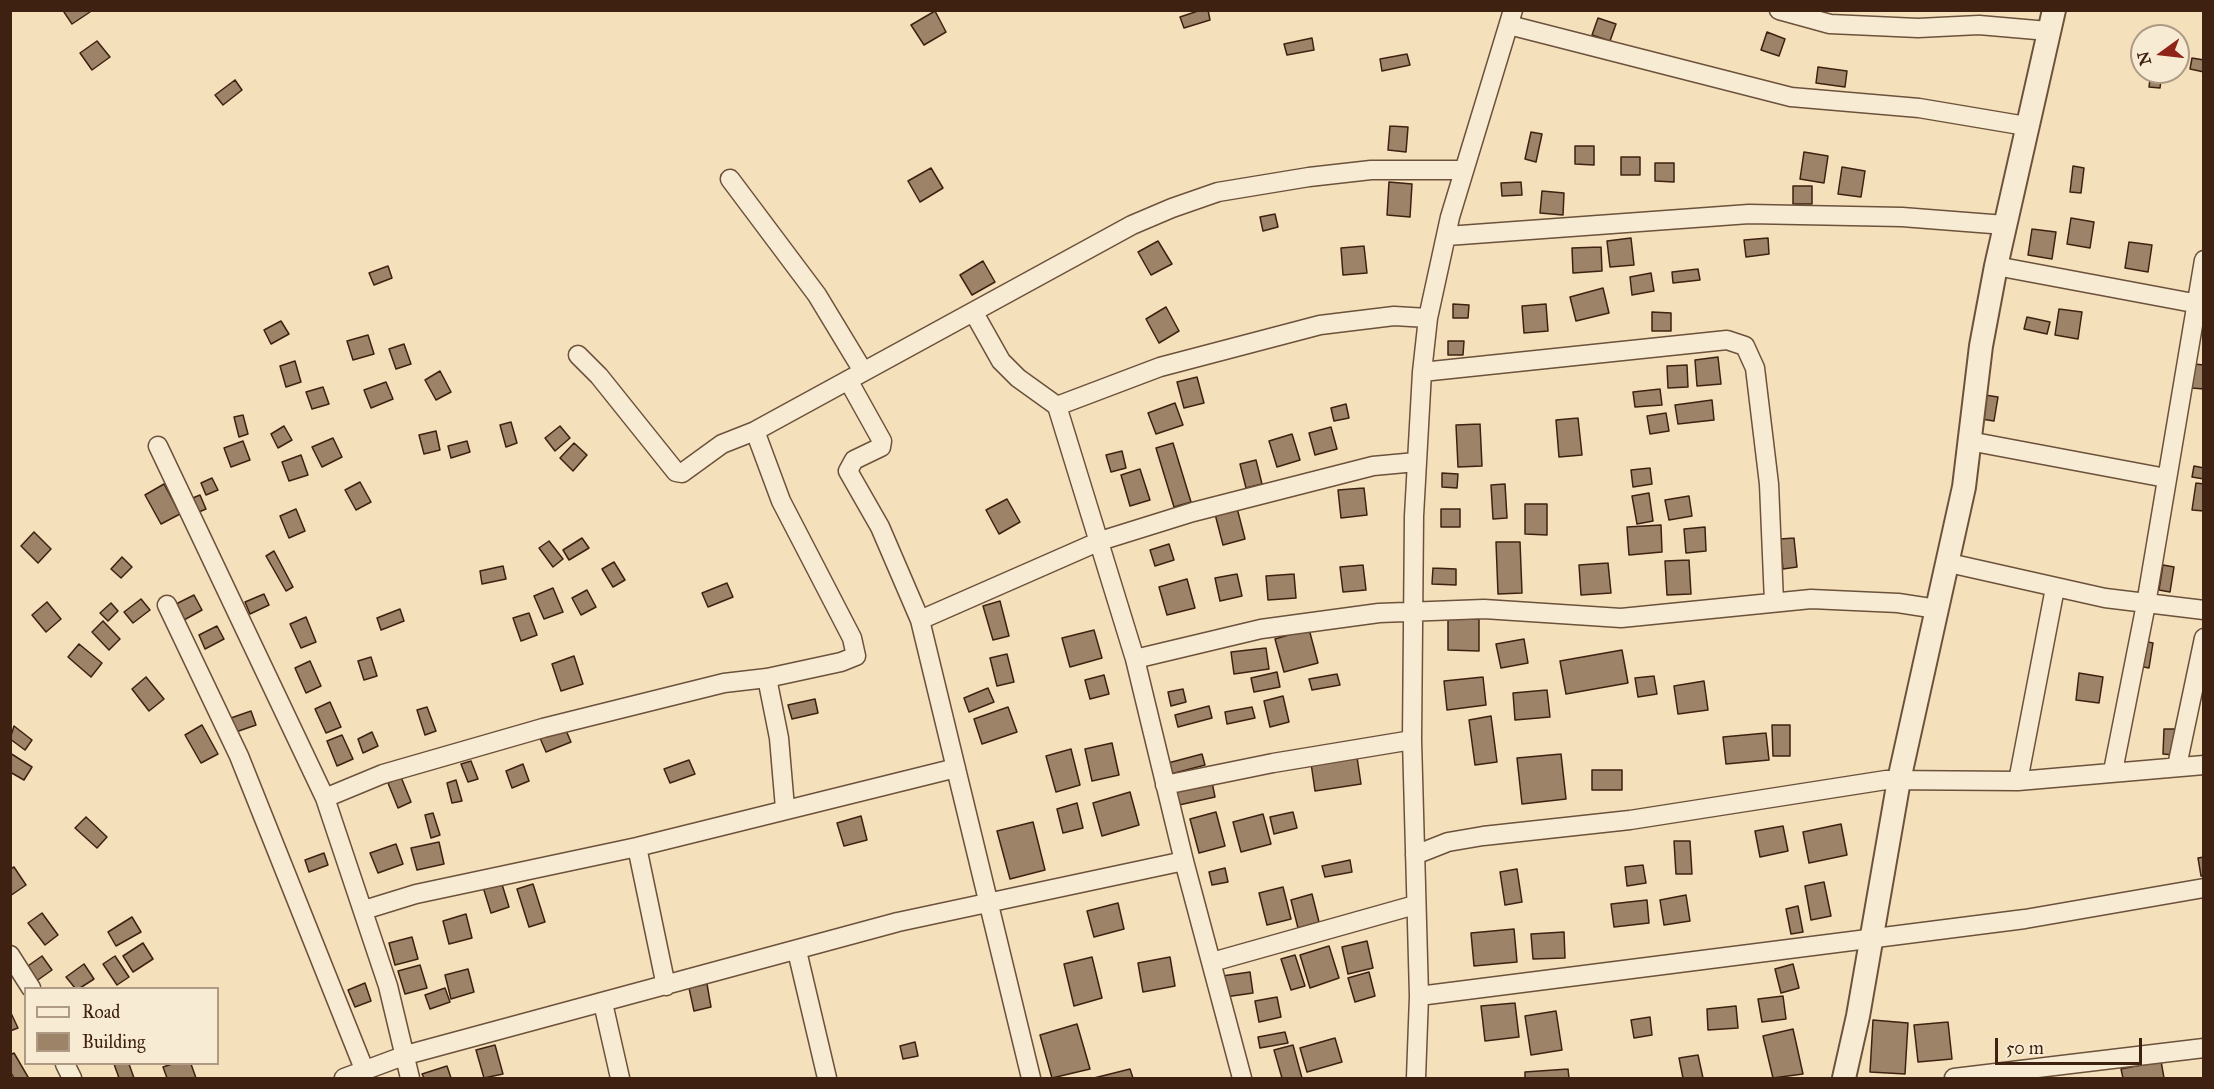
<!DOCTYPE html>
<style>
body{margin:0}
#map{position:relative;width:2214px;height:1089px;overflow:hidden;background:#f4e0bb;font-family:"IM FELL Great Primer",serif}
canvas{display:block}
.frame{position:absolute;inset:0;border:12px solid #3e2110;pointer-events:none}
.legend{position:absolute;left:24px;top:987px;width:195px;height:78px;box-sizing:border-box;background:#f8ebd3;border:2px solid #ae9a85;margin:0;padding:8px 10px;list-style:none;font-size:18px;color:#3e2110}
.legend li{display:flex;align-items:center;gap:12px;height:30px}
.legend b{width:30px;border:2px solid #ae9a85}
.north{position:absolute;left:2130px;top:24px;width:60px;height:60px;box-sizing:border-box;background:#f8ebd3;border:2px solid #ae9a85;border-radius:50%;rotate:255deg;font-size:16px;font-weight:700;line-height:24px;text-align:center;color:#3e2110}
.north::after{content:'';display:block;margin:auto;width:21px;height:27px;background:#8f2418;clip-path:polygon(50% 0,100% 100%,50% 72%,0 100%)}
.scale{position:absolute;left:1995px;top:1038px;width:147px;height:27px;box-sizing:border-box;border:3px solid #3e2110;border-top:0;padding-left:8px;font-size:18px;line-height:21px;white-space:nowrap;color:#3e2110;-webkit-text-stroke:4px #f8ebd3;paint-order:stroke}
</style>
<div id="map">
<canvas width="2214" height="1089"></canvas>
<div class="frame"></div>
<ul class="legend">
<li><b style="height:8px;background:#f8ebd3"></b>Road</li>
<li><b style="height:16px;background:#9d8469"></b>Building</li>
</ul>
<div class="north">N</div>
<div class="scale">50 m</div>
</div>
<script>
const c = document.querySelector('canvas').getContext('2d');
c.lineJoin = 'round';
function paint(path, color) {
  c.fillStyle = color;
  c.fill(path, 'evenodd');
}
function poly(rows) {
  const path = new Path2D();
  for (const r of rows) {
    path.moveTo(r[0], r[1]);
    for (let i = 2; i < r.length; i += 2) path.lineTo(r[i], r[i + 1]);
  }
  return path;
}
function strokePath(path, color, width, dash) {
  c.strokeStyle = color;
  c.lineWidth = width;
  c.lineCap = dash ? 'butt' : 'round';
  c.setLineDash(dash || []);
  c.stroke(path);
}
const building = poly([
 [67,10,89,10,90,12,72,24,64,12,67,10],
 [1201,10,1208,10,1210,20,1184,28,1180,17,1201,10],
 [935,11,946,32,924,45,911,25,935,11],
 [1598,18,1616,24,1610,41,1592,35,1598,18],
 [1767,32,1785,39,1779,56,1761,50,1767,32],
 [1312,38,1314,50,1287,55,1284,44,1312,38],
 [97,41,110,57,92,70,80,53,97,41],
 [1407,54,1410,65,1382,71,1380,59,1407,54],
 [2192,58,2204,60,2204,72,2190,69,2192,58],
 [1818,67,1847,71,1845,87,1816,83,1818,67],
 [2151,72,2162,72,2160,88,2149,87,2151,72],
 [235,80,242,90,223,105,215,95,235,80],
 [1390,126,1408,127,1406,152,1388,150,1390,126],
 [1531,132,1542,134,1536,162,1525,159,1531,132],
 [1575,146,1594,146,1594,165,1575,164,1575,146],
 [1804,152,1828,156,1824,183,1800,179,1804,152],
 [1621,157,1640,157,1640,175,1621,175,1621,157],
 [1655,163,1674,163,1674,182,1655,181,1655,163],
 [2073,166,2084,168,2081,193,2070,192,2073,166],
 [1842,167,1865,171,1861,197,1838,194,1842,167],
 [931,168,943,188,920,202,908,181,931,168],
 [1389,182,1412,184,1410,217,1387,215,1389,182],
 [1521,182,1522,195,1502,196,1501,183,1521,182],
 [1793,186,1812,186,1812,204,1793,204,1793,186],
 [1542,191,1564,193,1563,215,1540,213,1542,191],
 [1275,214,1278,227,1263,231,1260,217,1275,214],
 [2071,218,2094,222,2090,248,2067,244,2071,218],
 [2032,229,2056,232,2052,259,2028,255,2032,229],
 [1631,238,1634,265,1610,267,1607,241,1631,238],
 [1768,238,1769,254,1746,257,1744,240,1768,238],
 [1158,241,1172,264,1151,275,1138,252,1158,241],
 [2129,242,2152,245,2148,272,2125,268,2129,242],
 [1364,246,1367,273,1343,275,1341,248,1364,246],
 [1601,247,1602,271,1573,273,1572,248,1601,247],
 [983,261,995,282,972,295,960,275,983,261],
 [388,266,392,278,374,285,369,273,388,266],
 [1698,269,1700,280,1673,283,1672,272,1698,269],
 [1651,273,1654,291,1632,295,1630,277,1651,273],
 [1603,288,1609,313,1576,321,1570,297,1603,288],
 [1453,304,1469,305,1468,318,1453,318,1453,304],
 [1546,304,1548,331,1524,333,1522,306,1546,304],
 [1166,307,1179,331,1159,343,1146,319,1166,307],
 [2059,309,2082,312,2078,339,2055,335,2059,309],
 [1652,312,1671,313,1671,331,1652,331,1652,312],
 [2027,317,2050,322,2047,334,2024,329,2027,317],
 [281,321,289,334,271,344,264,330,281,321],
 [368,335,374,354,353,360,347,341,368,335],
 [1448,341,1464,341,1463,355,1448,355,1448,341],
 [404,344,411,364,396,369,389,349,404,344],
 [1718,357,1721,384,1697,386,1695,360,1718,357],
 [295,361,301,382,286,387,280,366,295,361],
 [2194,364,2204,365,2204,389,2192,388,2194,364],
 [1687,365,1688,387,1668,388,1667,366,1687,365],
 [440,371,451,392,436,400,425,380,440,371],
 [1197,377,1204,403,1184,408,1177,382,1197,377],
 [386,382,393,399,371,408,364,390,386,382],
 [323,387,329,404,312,409,306,392,323,387],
 [1660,389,1662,405,1635,407,1633,392,1660,389],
 [1985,395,1998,397,1994,421,1981,419,1985,395],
 [1712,400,1714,420,1678,424,1675,405,1712,400],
 [1175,403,1183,425,1156,434,1148,413,1175,403],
 [1346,404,1349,418,1334,421,1331,408,1346,404],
 [1666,413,1669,431,1650,434,1647,416,1666,413],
 [243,415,248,434,239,437,234,417,243,415],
 [1578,418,1582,455,1559,457,1556,420,1578,418],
 [511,422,517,443,506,447,500,425,511,422],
 [1480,424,1482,466,1458,467,1456,425,1480,424],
 [284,426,292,440,278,448,271,434,284,426],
 [560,426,570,438,555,451,545,438,560,426],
 [1331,427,1337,449,1315,455,1309,433,1331,427],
 [436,431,440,450,424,454,419,435,436,431],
 [1292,434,1300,460,1277,467,1269,441,1292,434],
 [333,438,342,457,322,467,312,447,333,438],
 [243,441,250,460,231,467,224,448,243,441],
 [467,441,470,452,451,458,448,446,467,441],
 [574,443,587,455,573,471,560,458,574,443],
 [1173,443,1191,502,1174,507,1156,448,1173,443],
 [1122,451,1126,468,1111,472,1106,455,1122,451],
 [301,455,308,475,289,481,282,462,301,455],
 [1256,460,1262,484,1246,488,1240,464,1256,460],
 [2194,466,2204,468,2204,479,2192,477,2194,466],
 [1650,468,1652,484,1633,487,1631,470,1650,468],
 [1140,469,1150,500,1130,506,1121,475,1140,469],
 [1442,473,1458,474,1457,488,1442,487,1442,473],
 [212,478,218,490,206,495,201,483,212,478],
 [360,482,371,502,356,510,345,490,360,482],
 [2196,483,2204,484,2204,511,2192,510,2196,483],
 [164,484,180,514,161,524,145,495,164,484],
 [1505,484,1507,518,1493,519,1491,485,1505,484],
 [1364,488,1367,515,1341,518,1338,490,1364,488],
 [1649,493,1653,521,1637,524,1632,496,1649,493],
 [200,495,206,509,194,514,188,500,200,495],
 [1689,496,1692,516,1669,520,1665,500,1689,496],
 [1007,499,1020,522,999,534,986,510,1007,499],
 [1525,504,1547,504,1547,535,1525,534,1525,504],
 [1237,508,1245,539,1223,545,1215,514,1237,508],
 [296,509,305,531,289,538,280,516,296,509],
 [1441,509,1460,509,1460,527,1441,527,1441,509],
 [1661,525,1662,552,1629,555,1627,527,1661,525],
 [1705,527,1706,551,1686,553,1684,529,1705,527],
 [34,532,51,549,38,563,21,546,34,532],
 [582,538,589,548,569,560,563,550,582,538],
 [1794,538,1797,567,1783,569,1780,539,1794,538],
 [549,541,563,559,553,567,539,548,549,541],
 [1496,542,1520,542,1522,593,1498,594,1496,542],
 [1169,544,1174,560,1155,566,1150,550,1169,544],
 [274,551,293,587,286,591,266,556,274,551],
 [122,557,132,567,121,578,111,569,122,557],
 [1689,560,1691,594,1667,595,1665,561,1689,560],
 [614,562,625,580,613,587,602,569,614,562],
 [1608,563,1611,593,1581,595,1579,565,1608,563],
 [1363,565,1366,590,1343,592,1340,567,1363,565],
 [2163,565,2174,567,2170,592,2159,590,2163,565],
 [503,566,506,579,482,584,480,571,503,566],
 [1433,568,1456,569,1456,585,1432,584,1433,568],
 [1237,574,1242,596,1220,601,1215,578,1237,574],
 [1294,574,1296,598,1268,600,1266,576,1294,574],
 [1187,579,1195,608,1167,615,1159,587,1187,579],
 [727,583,733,597,708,607,702,593,727,583],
 [553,588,563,612,544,619,534,596,553,588],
 [587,590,596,607,581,615,572,598,587,590],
 [264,594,269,605,250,614,245,602,264,594],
 [194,595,202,610,184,620,176,604,194,595],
 [141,599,150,610,133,623,124,612,141,599],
 [1000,601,1009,636,993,640,983,606,1000,601],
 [47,602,61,619,46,632,32,615,47,602],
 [111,603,118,611,108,621,100,613,111,603],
 [400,609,404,621,381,630,377,618,400,609],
 [529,613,537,635,521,641,513,618,529,613],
 [306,617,316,642,301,648,290,624,306,617],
 [1448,619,1479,619,1479,651,1448,650,1448,619],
 [103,621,120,639,109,650,92,632,103,621],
 [217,626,224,639,205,649,199,635,217,626],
 [1309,629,1318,663,1284,672,1275,639,1309,629],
 [1094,630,1102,658,1070,667,1062,638,1094,630],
 [1524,639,1528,663,1501,668,1496,644,1524,639],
 [2143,641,2153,643,2149,668,2138,666,2143,641],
 [79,644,102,663,91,677,68,657,79,644],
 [1266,648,1269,669,1234,674,1231,652,1266,648],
 [1622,650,1628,683,1566,694,1560,661,1622,650],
 [1007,654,1014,682,997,686,990,658,1007,654],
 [574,656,583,684,561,691,552,664,574,656],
 [371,657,377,676,364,680,358,661,371,657],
 [310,661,321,686,306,693,295,668,310,661],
 [1277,672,1280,687,1254,692,1251,678,1277,672],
 [2079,673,2103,677,2099,703,2076,700,2079,673],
 [1337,674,1340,685,1312,690,1309,679,1337,674],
 [1104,675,1109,694,1090,699,1085,680,1104,675],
 [1654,676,1657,694,1638,697,1635,678,1654,676],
 [146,677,164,699,149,711,132,689,146,677],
 [1483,677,1486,705,1447,710,1444,681,1483,677],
 [1704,681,1708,710,1678,714,1674,686,1704,681],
 [988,688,994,702,969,712,964,698,988,688],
 [1183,689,1186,702,1171,706,1168,692,1183,689],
 [1547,690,1550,717,1515,720,1513,693,1547,690],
 [1283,696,1289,722,1270,727,1264,701,1283,696],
 [815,699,818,713,792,719,788,705,815,699],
 [330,702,341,727,326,733,315,709,330,702],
 [1209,706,1212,718,1178,727,1175,715,1209,706],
 [427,707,436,731,425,735,417,710,427,707],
 [1008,707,1017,732,982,744,974,719,1008,707],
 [1252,707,1255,718,1227,724,1225,712,1252,707],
 [251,711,256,725,233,733,228,719,251,711],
 [1491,716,1497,762,1475,765,1469,720,1491,716],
 [202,725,218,754,201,763,185,735,202,725],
 [1772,725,1790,725,1790,756,1773,756,1772,725],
 [14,726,32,740,25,750,10,739,14,726],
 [565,728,571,742,546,752,540,738,565,728],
 [2164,729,2175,729,2174,755,2163,754,2164,729],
 [372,732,378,746,363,753,358,739,372,732],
 [1766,733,1769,760,1726,764,1723,737,1766,733],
 [342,735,353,759,337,766,327,741,342,735],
 [1112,743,1119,775,1092,781,1085,749,1112,743],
 [1071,749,1080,785,1056,792,1046,756,1071,749],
 [10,753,32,767,24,780,10,772,10,753],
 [1202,754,1205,765,1171,774,1168,763,1202,754],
 [1561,754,1566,799,1522,804,1517,758,1561,754],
 [1357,757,1361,784,1315,791,1311,763,1357,757],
 [689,760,695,774,670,783,664,769,689,760],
 [471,761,478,779,468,782,461,764,471,761],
 [523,764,529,781,512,788,506,771,523,764],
 [1592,770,1622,770,1622,790,1592,790,1592,770],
 [401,777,411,802,398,808,388,783,401,777],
 [456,780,462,801,452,803,447,783,456,780],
 [1212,782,1215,797,1179,805,1176,790,1212,782],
 [1130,792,1139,825,1102,836,1093,803,1130,792],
 [1077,803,1083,828,1063,833,1057,809,1077,803],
 [1216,812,1225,846,1199,853,1190,819,1216,812],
 [1293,812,1297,828,1274,834,1270,817,1293,812],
 [433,813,440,835,431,838,425,815,433,813],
 [1263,814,1271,844,1241,852,1233,822,1263,814],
 [861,816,867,840,844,846,837,823,861,816],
 [86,817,107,837,97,848,75,828,86,817],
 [1033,822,1045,870,1010,879,997,831,1033,822],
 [1841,824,1847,855,1809,863,1803,832,1841,824],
 [1783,826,1788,851,1760,857,1755,831,1783,826],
 [1674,841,1690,841,1692,874,1676,874,1674,841],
 [439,842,444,864,417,870,411,848,439,842],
 [396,844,403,864,378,873,370,853,396,844],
 [324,853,328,865,309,872,305,860,324,853],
 [2204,857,2204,875,2201,876,2198,858,2204,857],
 [1350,860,1352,872,1325,877,1322,866,1350,860],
 [1643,865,1646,883,1627,886,1625,867,1643,865],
 [14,867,26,885,10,896,10,869,14,867],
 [1225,868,1228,882,1212,885,1209,872,1225,868],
 [1517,869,1522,902,1505,905,1500,872,1517,869],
 [501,881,509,907,491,913,483,887,501,881],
 [1824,882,1831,916,1811,920,1805,886,1824,882],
 [533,884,545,922,529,927,517,889,533,884],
 [1283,887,1291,919,1267,925,1259,893,1283,887],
 [1312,894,1319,922,1298,928,1291,900,1312,894],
 [1686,895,1690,921,1664,925,1660,900,1686,895],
 [1647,900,1649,923,1614,927,1611,904,1647,900],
 [1118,903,1124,929,1094,937,1087,911,1118,903],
 [1798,906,1803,932,1791,934,1786,909,1798,906],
 [42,913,58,935,45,945,28,923,42,913],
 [466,914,472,938,449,944,443,921,466,914],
 [132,917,141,932,116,946,108,932,132,917],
 [1514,929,1517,962,1474,966,1471,933,1514,929],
 [1564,932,1565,958,1533,959,1531,934,1564,932],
 [412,937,418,959,395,965,389,943,412,937],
 [1367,941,1373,968,1348,974,1342,947,1367,941],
 [143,943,153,959,133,972,123,956,143,943],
 [1329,946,1339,978,1310,988,1300,955,1329,946],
 [1295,955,1305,986,1291,990,1281,959,1295,955],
 [42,956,52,970,35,982,25,968,42,956],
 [115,956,129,977,117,985,103,964,115,956],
 [1092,957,1102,998,1074,1006,1064,964,1092,957],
 [1170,957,1175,986,1143,992,1138,963,1170,957],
 [84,964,94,979,80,988,75,988,66,977,84,964],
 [1793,964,1799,988,1781,993,1775,969,1793,964],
 [420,965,427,988,405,994,398,971,420,965],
 [468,969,474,992,451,999,445,975,468,969],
 [1250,972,1253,993,1225,997,1222,976,1250,972],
 [1369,972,1375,996,1355,1002,1348,978,1369,972],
 [365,983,371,1001,355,1007,348,990,365,983],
 [707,984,711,1007,694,1011,689,988,707,984],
 [445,988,450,1002,430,1009,425,995,445,988],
 [1783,996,1786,1019,1762,1022,1758,999,1783,996],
 [1277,997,1281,1017,1259,1022,1255,1001,1277,997],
 [1515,1003,1519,1037,1485,1041,1481,1006,1515,1003],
 [1736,1006,1738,1028,1708,1030,1707,1009,1736,1006],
 [10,1011,18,1028,10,1031,10,1011],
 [1556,1011,1562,1050,1531,1055,1525,1016,1556,1011],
 [1650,1017,1652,1035,1634,1038,1631,1020,1650,1017],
 [1873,1020,1908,1023,1905,1074,1870,1072,1873,1020],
 [1948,1022,1952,1059,1918,1062,1914,1025,1948,1022],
 [1077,1024,1090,1069,1052,1078,1040,1035,1077,1024],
 [1793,1029,1803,1074,1773,1078,1763,1036,1793,1029],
 [1285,1032,1288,1043,1260,1048,1258,1037,1285,1032],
 [1335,1038,1342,1062,1307,1072,1300,1048,1335,1038],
 [915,1042,918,1056,903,1059,900,1046,915,1042],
 [495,1045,503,1074,484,1078,476,1050,495,1045],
 [1293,1045,1302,1078,1282,1078,1274,1050,1293,1045],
 [14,1053,28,1077,26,1078,14,1078,10,1071,10,1055,14,1053],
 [1698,1055,1703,1078,1683,1078,1679,1058,1698,1055],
 [2161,1061,2164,1078,2123,1078,2121,1069,2161,1061],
 [114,1064,129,1064,134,1078,119,1078,114,1064],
 [172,1064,191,1064,196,1078,167,1078,163,1067,172,1064],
 [447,1066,451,1078,424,1078,422,1074,447,1066],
 [1130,1069,1133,1078,1094,1078,1130,1069],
 [1568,1069,1569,1078,1525,1078,1525,1072,1568,1069]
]);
paint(building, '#9d8469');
strokePath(building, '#3e2110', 1.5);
const minor = poly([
 [1779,10,1830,24,1918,28,1979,25,2048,31],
 [1509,25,1791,97,1919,108,2026,126],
 [730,179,817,295,863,371],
 [1447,236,1749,214,1902,217,2005,225],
 [1996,266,2204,305],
 [974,313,1001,361,1018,378,1057,406,1135,659,1184,861,1242,1078],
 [578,355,599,376,676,472,682,473,722,444,755,431,1132,225,1172,208,1218,192,1309,177,1371,170,1464,170],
 [1422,372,1727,340,1745,346,1755,368,1769,484,1774,602],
 [848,380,882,441,881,447,854,460,848,471,880,527,920,620,1031,1078],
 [1057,406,1160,367,1320,325,1394,316,1428,318],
 [1969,441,2166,478],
 [158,446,325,798,388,986,410,1078],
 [1949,563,2105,598,2204,610],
 [167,605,239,756,364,1069],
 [920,620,1100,541,1193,512,1373,466,1416,462],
 [1135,659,1261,629,1379,613,1484,609,1621,618,1811,599,1898,603,1937,609],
 [767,678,779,738,785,808],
 [2177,766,2204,638],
 [2113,771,2146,604,2204,260],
 [2018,781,2055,588],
 [1165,785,1273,763,1412,740],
 [325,798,383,774,543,728,724,683,767,678,841,662,856,656,852,638,781,501,755,431],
 [637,847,666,986],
 [1415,855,1448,842,1483,836,1630,820,1886,780,2018,781,2204,765],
 [364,910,416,894,637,847,956,768],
 [797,951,827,1078],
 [10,955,31,988],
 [1212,962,1415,905],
 [1419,996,2025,919,2204,888],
 [603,1003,620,1078],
 [65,1064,72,1078],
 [344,1078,406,1055,898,922,1184,861],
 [1416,1078,1419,996,1412,740,1414,516,1422,372,1428,318,1450,217,1513,10],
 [1954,1078,2204,1048]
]);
const tertiary = poly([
 [1844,1078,1858,1016,1899,780,1964,487,1981,346,1996,266,2054,10]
]);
strokePath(minor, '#6c513b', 21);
strokePath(tertiary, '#6c513b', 26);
strokePath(minor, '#f8ebd3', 18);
strokePath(tertiary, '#f8ebd3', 22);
</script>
